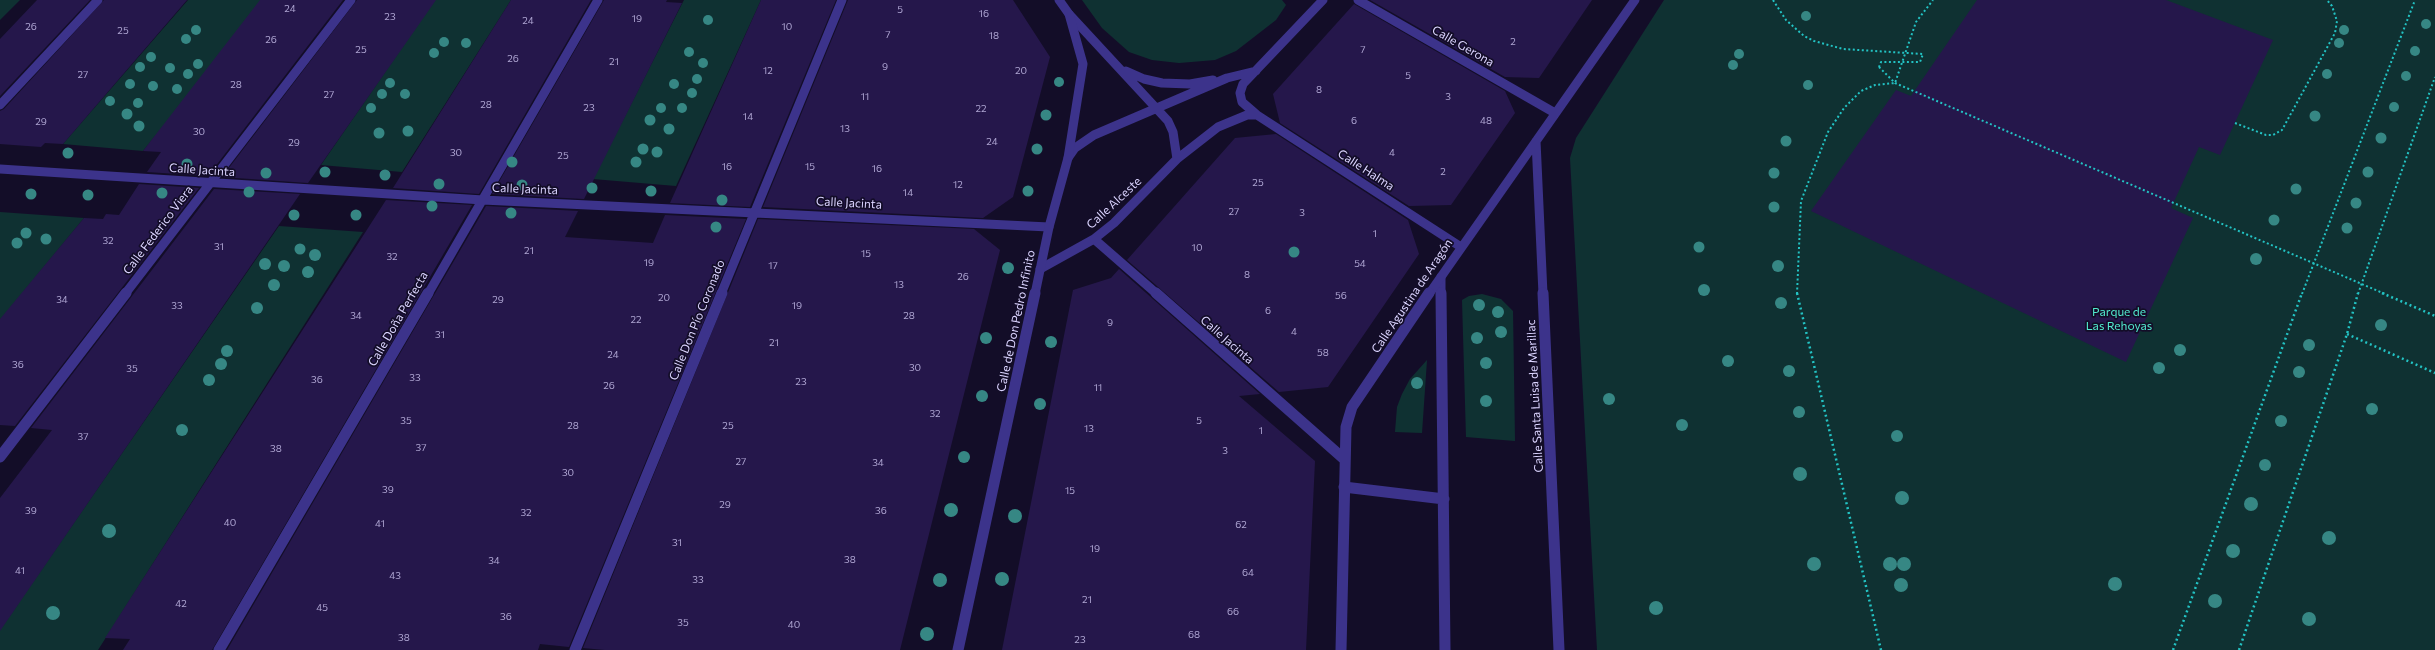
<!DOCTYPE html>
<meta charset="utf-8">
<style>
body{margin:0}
canvas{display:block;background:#130d28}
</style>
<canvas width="2435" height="650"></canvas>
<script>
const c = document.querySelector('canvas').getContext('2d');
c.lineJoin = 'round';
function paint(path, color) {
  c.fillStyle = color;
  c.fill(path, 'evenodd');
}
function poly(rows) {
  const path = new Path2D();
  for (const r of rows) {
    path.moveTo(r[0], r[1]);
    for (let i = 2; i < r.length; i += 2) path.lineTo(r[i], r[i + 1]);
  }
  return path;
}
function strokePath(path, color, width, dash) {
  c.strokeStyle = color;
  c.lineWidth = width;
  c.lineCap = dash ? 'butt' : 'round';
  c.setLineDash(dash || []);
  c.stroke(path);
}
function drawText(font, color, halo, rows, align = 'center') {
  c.font = font + ' Commissioner,sans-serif';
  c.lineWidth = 3.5;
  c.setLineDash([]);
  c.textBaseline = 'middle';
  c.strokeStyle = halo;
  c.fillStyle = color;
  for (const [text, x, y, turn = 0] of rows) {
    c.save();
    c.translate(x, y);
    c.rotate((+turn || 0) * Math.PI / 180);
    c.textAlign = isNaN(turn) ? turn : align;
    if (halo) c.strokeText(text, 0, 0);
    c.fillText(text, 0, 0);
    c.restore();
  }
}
paint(poly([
 [0,0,20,0,0,20],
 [188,0,265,0,143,151,63,144],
 [435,0,511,0,402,172,321,165],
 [684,0,761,0,676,186,593,179],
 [1082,0,1282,0,1286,5,1276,20,1236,51,1215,60,1179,63,1152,60,1129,52,1102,28],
 [1664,0,2435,0,2435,650,1597,650,1570,158,1576,138],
 [0,212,84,218,0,320],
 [279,226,363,232,98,650,0,650,0,630],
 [1482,294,1501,299,1513,311,1515,441,1466,437,1462,300,1469,296],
 [1427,360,1422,433,1395,432,1397,407,1402,394,1410,379]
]), '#0f3132');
paint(poly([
 [37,0,90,0,0,96,0,39],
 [104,0,187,0,63,144,45,143,41,147,0,144,0,111,4,109],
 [260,0,343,0,208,176,147,172,161,152,143,151],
 [357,0,436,0,308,183,222,177],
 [511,0,591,0,479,194,393,188],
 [604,0,667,0,666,2,682,3,584,199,492,194],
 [761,0,836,0,750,207,670,203],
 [848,0,1013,0,1050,57,1013,197,983,218,763,207],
 [1370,0,1592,0,1539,78,1505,77],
 [1977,0,2166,0,2273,40,2220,155,2199,147,2171,208,2193,218,2126,362,1811,211,1896,90,1911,96],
 [1354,4,1505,91,1515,113,1451,205,1409,206,1280,123,1273,94],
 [1276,134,1408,220,1419,254,1328,387,1279,392,1127,260,1235,138],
 [139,184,199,188,15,426,0,425,0,319,84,218,103,219,106,214,119,215],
 [214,189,300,194,0,631,0,498,52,430,31,428],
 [386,200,472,205,212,650,123,650,130,639,105,638],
 [486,206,578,211,565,237,653,243,665,215,746,219,569,647,540,644,538,650,227,650],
 [758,219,974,229,1000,250,900,650,605,650,583,648],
 [1119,269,1260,394,1239,396,1315,461,1306,650,1002,650,1073,290,1111,278]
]), '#25174b');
strokePath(poly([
 [1879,67,1895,83,2385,294],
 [2235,123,2266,135,2273,135,2282,130,2335,33,2337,21,2332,6,2327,0],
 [1797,294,1801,201,1828,132,1844,108,1861,91,1875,85,1895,83,1916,22,1933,0],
 [2302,294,2415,0],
 [2358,294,2435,77]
]), '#23c3c4', 2, [2, 2.5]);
strokePath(poly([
 [1797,293,1881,650],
 [2382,293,2435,316],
 [2347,334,2435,373],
 [2173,650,2302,293],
 [2239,650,2347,334,2358,293]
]), '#23c3c4', 2.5, [2, 3]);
strokePath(poly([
 [1441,277,1441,294]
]), '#3c338b', 9);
strokePath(poly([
 [1441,293,1445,650],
 [1344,487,1444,499]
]), '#3c338b', 11);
strokePath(poly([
 [1323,0,1243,84,1240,93,1242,102,1257,115,1461,247],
 [1358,0,1555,113],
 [1069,14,1168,121,1173,132,1177,159],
 [1126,71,1144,79,1162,83,1190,84,1213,80],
 [0,105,98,0],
 [1536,141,1543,294],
 [1068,158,1075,148,1094,135,1227,78,1256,71],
 [0,169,483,200,1049,227],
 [1094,239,1157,294],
 [1040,269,1094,239,1114,223,1177,159,1218,127,1247,115,1257,115],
 [125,294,351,0],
 [428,294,598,0],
 [721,294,842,0],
 [1429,294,1635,0]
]), '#3c338b', 9);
strokePath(poly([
 [1156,293,1344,459],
 [1543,293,1559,650],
 [0,457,126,293],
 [219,650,428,293],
 [575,650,722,293],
 [1341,650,1346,427,1352,407,1429,293]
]), '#3c338b', 11);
strokePath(poly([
 [1035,294,1049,227,1068,158,1083,64,1069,14,1059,0]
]), '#3c338b', 9);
strokePath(poly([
 [958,650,1035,293]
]), '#3c338b', 11);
strokePath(poly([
 [1773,0,1786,20,1804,36,1814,41,1843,49,1923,54,1920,62,1881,62,1879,67]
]), '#23c3c4', 2, [2, 2.5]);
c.fillStyle = '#368784';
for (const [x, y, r] of [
 [1806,16,5],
 [708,20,5],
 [2426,24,5],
 [196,30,5],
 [2344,30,5],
 [186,39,5],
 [444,42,5],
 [466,43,5],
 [2339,43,5],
 [2415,51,5],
 [689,52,5],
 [434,53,5],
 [1739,54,5],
 [151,57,5],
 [703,63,5],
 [198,64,5],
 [1733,65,5],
 [140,67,5],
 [170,68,5],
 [188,74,5],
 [2327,74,5],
 [2406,76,5],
 [697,79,5],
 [1059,82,5],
 [390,83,5],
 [130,84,5],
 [674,84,5],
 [1808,85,5],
 [153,86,5],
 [177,89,5],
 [692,93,5],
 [382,94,5],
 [405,94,5],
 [110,101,5],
 [138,103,5],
 [2394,107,5],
 [371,108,5],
 [661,108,5],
 [682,108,5],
 [127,114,5.5],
 [1046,115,5.5],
 [2315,116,5.5],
 [650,120,5.5],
 [139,126,5.5],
 [669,129,5.5],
 [408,131,5.5],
 [379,133,5.5],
 [2381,138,5.5],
 [1786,141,5.5],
 [643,149,5.5],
 [1037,149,5.5],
 [657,152,5.5],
 [68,153,5.5],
 [512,162,5.5],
 [636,162,5.5],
 [187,164,5.5],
 [325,172,5.5],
 [2368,172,5.5],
 [266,173,5.5],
 [1774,173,5.5],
 [385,175,5.5],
 [439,184,5.5],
 [522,185,5.5],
 [592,188,5.5],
 [2296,189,5.5],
 [651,191,5.5],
 [1028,191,5.5],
 [249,192,5.5],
 [162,193,5.5],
 [31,194,5.5],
 [88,195,5.5],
 [722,200,5.5],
 [2356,203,5.5],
 [432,206,5.5],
 [1774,207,5.5],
 [511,213,5.5],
 [294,215,5.5],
 [356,215,5.5],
 [2274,220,5.5],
 [716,227,5.5],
 [2347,228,5.5],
 [26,233,5.5],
 [46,239,5.5],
 [17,243,5.5],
 [1699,247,5.5],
 [300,249,5.5],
 [1294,252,5.5],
 [315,255,6],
 [2256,259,6],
 [265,264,6],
 [284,266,6],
 [1778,266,6],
 [1008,268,6],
 [308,272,6],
 [274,285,6],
 [1704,290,6],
 [1781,303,6],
 [1479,305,6],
 [257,308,6],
 [1498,312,6],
 [2381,325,6],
 [1501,332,6],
 [986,338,6],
 [1477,338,6],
 [1051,342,6],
 [2309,345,6],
 [2180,350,6],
 [227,351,6],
 [1728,361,6],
 [1486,363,6],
 [221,364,6],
 [2159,368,6],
 [1789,371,6],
 [2299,372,6],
 [209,380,6],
 [1417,383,6],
 [982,396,6],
 [1609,399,6],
 [1486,401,6],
 [1040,404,6],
 [2372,409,6],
 [1799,412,6],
 [2281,421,6],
 [1682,425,6],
 [182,430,6],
 [1897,436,6],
 [964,457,6],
 [2265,465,6],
 [1800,474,7],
 [1902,498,7],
 [2251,504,7],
 [951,510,7],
 [1015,516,7],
 [109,531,7],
 [2329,538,7],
 [2233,551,7],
 [1814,564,7],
 [1890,564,7],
 [1904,564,7],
 [1002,579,7],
 [940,580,7],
 [2115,584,7],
 [1901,585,7],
 [2215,601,7],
 [1656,608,7],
 [53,613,7],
 [2309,619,7],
 [927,634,7]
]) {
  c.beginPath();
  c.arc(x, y, r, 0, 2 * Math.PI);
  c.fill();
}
drawText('10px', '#aea5d2', null, [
 ["24",290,9],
 ["5",900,10],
 ["16",984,14],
 ["23",390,17],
 ["19",637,19],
 ["24",528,21],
 ["26",31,27],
 ["10",787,27],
 ["25",123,31],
 ["7",888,35],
 ["18",994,36],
 ["26",271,40],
 ["2",1513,42],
 ["25",361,50],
 ["7",1363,50],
 ["26",513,59],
 ["21",614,62],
 ["9",885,67],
 ["12",768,71],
 ["20",1021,71],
 ["27",83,75],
 ["5",1408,76],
 ["28",236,85],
 ["8",1319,90],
 ["27",329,95],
 ["11",865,97],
 ["3",1448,97],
 ["28",486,105],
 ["23",589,108],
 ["22",981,109],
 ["14",748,117],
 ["6",1354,121],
 ["48",1486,121],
 ["29",41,122],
 ["13",845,129],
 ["30",199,132],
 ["24",992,142],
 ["29",294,143],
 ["30",456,153],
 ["4",1392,153],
 ["25",563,156],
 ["16",727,167],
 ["15",810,167],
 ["16",877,169],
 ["2",1443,172],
 ["25",1258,183],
 ["12",958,185],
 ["14",908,193],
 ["27",1234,212],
 ["3",1302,213],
 ["1",1375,234],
 ["32",108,241],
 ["31",219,247],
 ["10",1197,248],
 ["21",529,251],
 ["15",866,254],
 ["32",392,257],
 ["19",649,263],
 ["54",1360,264],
 ["17",773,266],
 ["8",1247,275],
 ["26",963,277],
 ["13",899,285],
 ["56",1341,296],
 ["20",664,298],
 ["34",62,300],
 ["29",498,300],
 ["33",177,306],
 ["19",797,306],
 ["6",1268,311],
 ["34",356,316],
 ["28",909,316],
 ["22",636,320],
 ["9",1110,323],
 ["4",1294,332],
 ["31",440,335],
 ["21",774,343],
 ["58",1323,353],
 ["24",613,355],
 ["36",18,365],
 ["30",915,368],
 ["35",132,369],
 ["33",415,378],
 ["36",317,380],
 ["23",801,382],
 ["26",609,386],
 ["11",1098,388],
 ["32",935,414],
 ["35",406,421],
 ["5",1199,421],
 ["28",573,426],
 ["25",728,426],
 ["13",1089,429],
 ["1",1261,431],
 ["37",83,437],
 ["37",421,448],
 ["38",276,449],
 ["3",1225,451],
 ["27",741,462],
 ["34",878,463],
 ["30",568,473],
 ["39",388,490],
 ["15",1070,491],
 ["29",725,505],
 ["39",31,511],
 ["36",881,511],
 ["32",526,513],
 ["40",230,523],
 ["41",380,524],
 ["62",1241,525],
 ["31",677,543],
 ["19",1095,549],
 ["38",850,560],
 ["34",494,561],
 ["41",20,571],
 ["64",1248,573],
 ["43",395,576],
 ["33",698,580],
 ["21",1087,600],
 ["42",181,604],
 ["45",322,608],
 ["66",1233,612],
 ["36",506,617],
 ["35",683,623],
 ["40",794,625],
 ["68",1194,635],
 ["38",404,638],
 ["23",1080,640]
]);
drawText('12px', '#dbd4ff', '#130d28', [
 ["Calle Gerona",1463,46,30],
 ["Calle Jacinta",202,170,4],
 ["Calle Halma",1366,170,33],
 ["Calle Jacinta",525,189,2],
 ["Calle Jacinta",849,203,3],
 ["Calle Alceste",1114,203,-43],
 ["Calle Federico Viera",158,230,-53],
 ["Calle Agustina de Aragón",1412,296,-56],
 ["Calle Doña Perfecta",398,319,-60],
 ["Calle Don Pío Coronado",697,320,-68],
 ["Calle de Don Pedro Infinito",1016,321,-78],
 ["Calle Jacinta",1227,340,41],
 ["Calle Santa Luisa de Marillac",1535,396,-93]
]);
drawText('12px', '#53ebcf', '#130d28', [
 ["Parque de",2119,312],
 ["Las Rehoyas",2119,326]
]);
</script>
